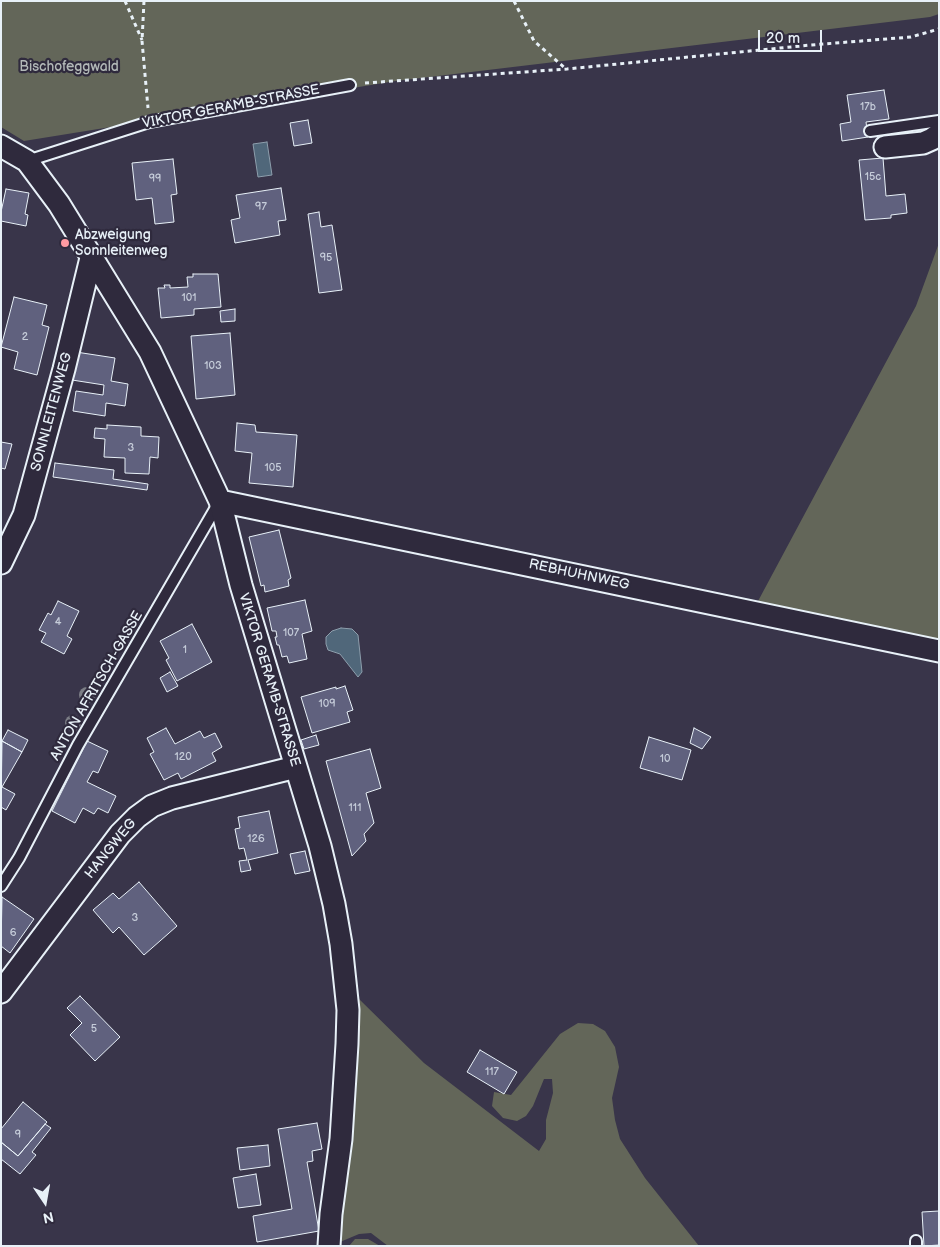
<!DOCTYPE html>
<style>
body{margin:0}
#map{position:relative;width:940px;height:1247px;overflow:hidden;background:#39354a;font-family:"Balsamiq Sans",sans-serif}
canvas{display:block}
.frame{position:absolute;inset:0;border:2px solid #e8f1f8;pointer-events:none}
.north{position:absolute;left:20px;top:1177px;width:50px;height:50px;-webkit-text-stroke:4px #2f2a3d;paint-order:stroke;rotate:168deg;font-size:14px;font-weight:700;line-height:20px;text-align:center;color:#e8f1f8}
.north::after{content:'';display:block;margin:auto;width:18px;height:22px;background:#e8f1f8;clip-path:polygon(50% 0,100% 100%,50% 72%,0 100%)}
.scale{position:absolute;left:758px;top:30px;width:64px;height:22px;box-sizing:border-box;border:2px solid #e8f1f8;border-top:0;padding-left:6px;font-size:15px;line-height:18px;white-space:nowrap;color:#e8f1f8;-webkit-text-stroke:4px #2f2a3d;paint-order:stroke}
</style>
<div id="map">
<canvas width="940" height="1247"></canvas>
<div class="frame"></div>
<div class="north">N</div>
<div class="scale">20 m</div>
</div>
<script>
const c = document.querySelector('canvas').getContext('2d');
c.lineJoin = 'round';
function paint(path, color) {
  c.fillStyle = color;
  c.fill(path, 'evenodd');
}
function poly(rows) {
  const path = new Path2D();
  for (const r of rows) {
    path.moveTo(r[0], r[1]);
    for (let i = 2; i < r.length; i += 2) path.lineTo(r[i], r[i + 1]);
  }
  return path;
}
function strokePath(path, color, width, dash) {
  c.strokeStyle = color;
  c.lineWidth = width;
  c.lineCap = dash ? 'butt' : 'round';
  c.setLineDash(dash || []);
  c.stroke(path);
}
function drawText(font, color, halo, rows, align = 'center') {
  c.font = font + ' "Balsamiq Sans",sans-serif';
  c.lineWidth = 4.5;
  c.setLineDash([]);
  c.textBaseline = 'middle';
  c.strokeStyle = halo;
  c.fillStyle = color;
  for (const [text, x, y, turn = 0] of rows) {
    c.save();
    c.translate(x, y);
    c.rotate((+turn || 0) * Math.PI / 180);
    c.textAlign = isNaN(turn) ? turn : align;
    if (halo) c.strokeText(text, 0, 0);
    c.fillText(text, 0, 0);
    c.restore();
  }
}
paint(poly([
 [1,1,939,1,939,14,930,17,797,33,396,81,24,141,1,127],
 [939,243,939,641,757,603,916,306],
 [358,998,424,1063,539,1151,546,1139,546,1120,553,1093,552,1079,544,1079,533,1106,526,1116,517,1121,503,1118,492,1106,494,1092,511,1095,560,1034,578,1023,593,1024,605,1031,615,1047,619,1067,612,1098,615,1120,620,1139,645,1178,699,1246,388,1246,371,1233,359,1234,340,1242,342,1215,352,1140,356,1096,359,1010],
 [355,1239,368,1239,380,1246,349,1246]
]), '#636659');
const water = poly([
 [267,142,272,175,258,177,253,144,267,142],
 [341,628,352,629,358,635,362,672,358,677,340,654,328,650,326,644,326,637,332,631,341,628]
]);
paint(water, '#50677a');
strokePath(water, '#8d9eac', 1);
const building = poly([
 [884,90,889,119,866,122,868,137,842,141,840,124,851,122,847,95,884,90],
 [308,120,312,143,294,146,290,123,308,120],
 [883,158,886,196,905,194,907,213,891,215,891,218,865,220,859,160,883,158],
 [173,159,177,194,171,195,174,222,155,224,152,198,136,200,132,163,173,159],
 [281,188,286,220,278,221,280,235,235,243,231,220,240,218,236,195,281,188],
 [6,189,29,193,25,214,28,215,26,226,1,221,1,212,6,189],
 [319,212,321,227,332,225,342,290,319,293,308,214,319,212],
 [193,274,218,274,221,307,194,309,194,315,161,318,158,288,165,288,164,285,170,285,170,288,188,287,187,277,193,277,193,274],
 [14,297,47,305,42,325,49,327,37,375,14,369,18,352,1,347,14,297],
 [235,309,235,321,221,322,220,311,235,309],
 [230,333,235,395,196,399,191,336,230,333],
 [76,352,115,358,111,381,128,384,125,406,106,403,105,416,73,411,76,391,103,395,104,385,72,380,76,352],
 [237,423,255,425,256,432,297,435,293,487,249,483,252,453,235,451,237,423],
 [107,425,141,427,141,436,159,437,158,458,150,457,149,474,125,473,125,458,104,457,105,439,94,438,95,428,107,429,107,425],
 [1,442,12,444,5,469,1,468,1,442],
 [55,463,114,470,113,479,148,484,147,490,53,477,55,463],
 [279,530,291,578,288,580,289,586,265,592,264,585,261,586,249,537,279,530],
 [305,600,312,631,302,634,307,659,289,663,287,656,282,657,279,645,277,645,275,637,277,637,276,631,272,631,267,608,305,600],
 [58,601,79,611,67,636,72,639,64,654,41,642,46,633,39,630,48,613,51,615,58,601],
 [192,624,212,662,177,681,166,660,169,658,160,641,192,624],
 [170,672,178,686,167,692,160,678,170,672],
 [345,686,353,710,347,712,350,722,312,733,301,697,336,687,336,689,345,686],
 [166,728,175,744,200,731,204,738,215,733,222,747,212,753,216,761,181,779,178,773,164,780,150,754,154,752,147,738,166,728],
 [694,728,711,737,702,749,690,743,694,728],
 [8,730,28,740,22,752,2,741,8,730],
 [316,735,319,745,304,749,301,740,316,735],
 [649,737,691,750,682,780,640,768,649,737],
 [2,741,22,752,2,787,15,794,6,810,1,807,2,741],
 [87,741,108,751,98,773,93,771,87,782,116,796,108,813,98,808,94,814,83,808,75,823,52,811,87,741],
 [370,749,381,788,366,793,374,823,364,834,366,841,352,856,326,761,370,749],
 [269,811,278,853,248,860,251,870,241,872,239,861,247,860,244,848,239,849,235,829,240,828,238,817,269,811],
 [305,851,310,871,295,874,290,854,305,851],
 [139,882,177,926,144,955,119,927,113,933,93,910,113,893,119,899,139,882],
 [2,897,34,919,10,953,1,946,2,897],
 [80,996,120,1037,95,1061,70,1035,82,1023,67,1008,80,996],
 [480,1050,517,1072,504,1094,467,1072,480,1050],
 [23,1102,47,1122,18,1156,1,1142,1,1129,23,1102],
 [317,1123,322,1149,312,1151,313,1161,307,1162,319,1231,257,1242,253,1216,292,1209,278,1129,317,1123],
 [45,1124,51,1128,32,1152,36,1155,20,1174,1,1159,1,1142,18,1156,45,1124],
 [268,1145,270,1166,240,1170,237,1148,268,1145],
 [256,1174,261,1205,238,1208,233,1178,256,1174],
 [939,1211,939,1245,924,1246,922,1212,939,1211]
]);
paint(building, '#60617e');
strokePath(building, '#e8f1f8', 1);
const service = poly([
 [870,131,939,121],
 [27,161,149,122,350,85],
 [1,886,19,858,78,745,218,504],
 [916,1241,916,1246]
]);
const minor = poly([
 [1,146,27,161,59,204,150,352,220,501,241,585,320,846,334,904,341,944,348,1010,347,1044,341,1139,331,1214,329,1246],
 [885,147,923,143,932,139,939,134],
 [220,501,939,651],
 [1,563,24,515,64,369,91,258],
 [1,992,120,834,137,817,152,806,172,798,296,767]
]);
strokePath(service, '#e8f1f8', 14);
strokePath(minor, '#e8f1f8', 25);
strokePath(poly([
 [125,1,142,40],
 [144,1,142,41,148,108],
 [514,1,534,41,566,69],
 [365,83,567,69,811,45,911,37,939,29]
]), '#e8f1f8', 3, [4, 4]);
strokePath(service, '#2f2a3d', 10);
strokePath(minor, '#2f2a3d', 21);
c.fillStyle = '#7c7e86';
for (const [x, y] of [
 [87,695],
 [73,723]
]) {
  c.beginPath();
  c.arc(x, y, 8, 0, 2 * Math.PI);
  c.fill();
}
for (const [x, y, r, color] of [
 [65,243,5,"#ff9aa2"]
]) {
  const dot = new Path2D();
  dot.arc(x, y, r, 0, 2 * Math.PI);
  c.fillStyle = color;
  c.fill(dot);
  strokePath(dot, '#2f2a3d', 2);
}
drawText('11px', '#c6cdda', null, [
 ["17b",868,107],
 ["15c",873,177],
 ["99",155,179],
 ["97",261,207],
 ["95",326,258],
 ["101",189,298],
 ["2",25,337],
 ["103",213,366],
 ["3",131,448],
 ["105",273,468],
 ["4",58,622],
 ["107",291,633],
 ["1",185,650],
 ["109",327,704],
 ["120",183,757],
 ["10",665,759],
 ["111",355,808],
 ["126",256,839],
 ["3",135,918],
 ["6",13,933],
 ["5",94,1029],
 ["117",492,1072],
 ["9",18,1135]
]);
drawText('14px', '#b3b9b8', '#2f2a3d', [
 ["Bischofeggwald",69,67]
]);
drawText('14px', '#e8f1f8', '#2f2a3d', [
 ["VIKTOR GERAMB-STRASSE",231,107,-11],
 ["SONNLEITENWEG",52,412,-75],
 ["REBHUHNWEG",579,575,12],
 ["VIKTOR GERAMB-STRASSE",269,680,73],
 ["ANTON AFRITSCH-GASSE",97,686,-60],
 ["HANGWEG",111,849,-51]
]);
drawText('14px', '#e8f1f8', '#2f2a3d', [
 ["Abzweigung",75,235],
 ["Sonnleitenweg",75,251]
], 'left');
</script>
